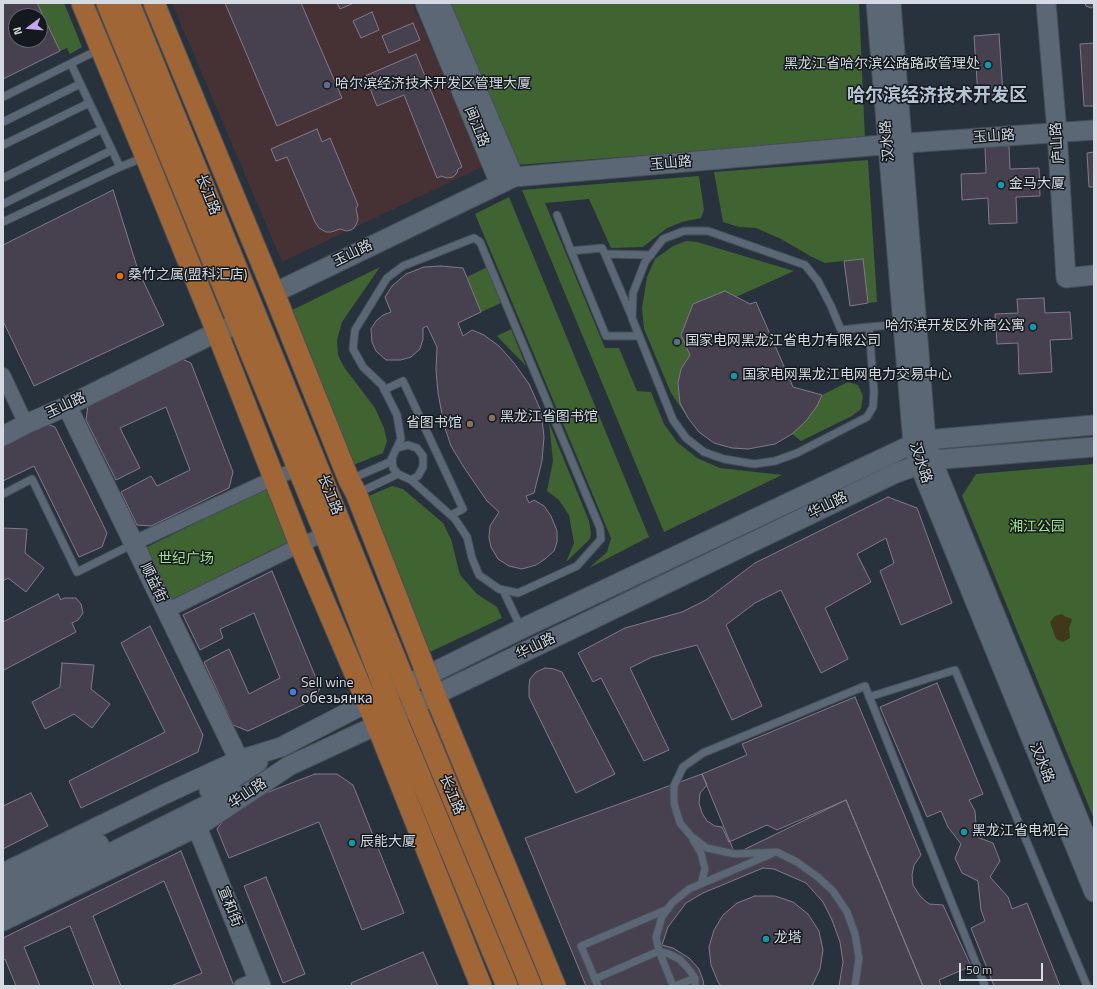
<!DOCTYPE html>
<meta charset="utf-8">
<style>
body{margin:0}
#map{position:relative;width:1097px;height:989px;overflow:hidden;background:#27323d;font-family:"Titillium Web",sans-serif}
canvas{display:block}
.frame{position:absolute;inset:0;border:4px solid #d3dae1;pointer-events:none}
.north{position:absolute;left:8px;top:8px;width:40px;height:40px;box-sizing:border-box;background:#14191e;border:1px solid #60666c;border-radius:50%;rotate:254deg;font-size:11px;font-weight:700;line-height:16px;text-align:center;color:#d3dae1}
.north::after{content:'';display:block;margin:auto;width:14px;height:18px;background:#c5a7f1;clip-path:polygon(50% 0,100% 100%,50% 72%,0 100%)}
.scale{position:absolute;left:959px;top:963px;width:84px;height:18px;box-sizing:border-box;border:2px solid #d3dae1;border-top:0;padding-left:5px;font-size:12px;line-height:14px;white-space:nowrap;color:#d3dae1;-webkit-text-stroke:3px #14191e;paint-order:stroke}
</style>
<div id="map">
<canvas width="1097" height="989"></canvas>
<div class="frame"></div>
<div class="north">N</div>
<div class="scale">50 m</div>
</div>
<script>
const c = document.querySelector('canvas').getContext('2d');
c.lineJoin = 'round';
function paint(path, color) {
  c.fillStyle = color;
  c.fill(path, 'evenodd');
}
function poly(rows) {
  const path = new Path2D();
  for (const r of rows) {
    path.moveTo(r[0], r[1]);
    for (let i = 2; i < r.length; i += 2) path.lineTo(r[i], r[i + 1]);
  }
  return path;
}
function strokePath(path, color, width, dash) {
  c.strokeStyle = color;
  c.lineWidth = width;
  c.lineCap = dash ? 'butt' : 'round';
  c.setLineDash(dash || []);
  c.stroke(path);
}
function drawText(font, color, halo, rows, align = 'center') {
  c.font = font + ' "Titillium Web","Noto Sans SC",sans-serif';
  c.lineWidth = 3;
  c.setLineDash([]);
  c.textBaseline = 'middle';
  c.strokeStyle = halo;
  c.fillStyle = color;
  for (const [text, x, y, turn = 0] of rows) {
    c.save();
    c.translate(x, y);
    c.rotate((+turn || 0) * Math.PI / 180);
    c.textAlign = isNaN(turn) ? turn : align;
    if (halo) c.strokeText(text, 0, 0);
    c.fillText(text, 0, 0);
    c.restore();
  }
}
paint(poly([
 [172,3,412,3,484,166,282,262]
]), '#463235');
paint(poly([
 [37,3,64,3,82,47,70,54,67,48,60,51],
 [446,3,859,3,865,139,515,165],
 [868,160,877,302,868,303,863,259,825,263,812,257,781,239,756,228,739,227,723,222,714,172],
 [699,176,704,210,701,218,682,222,667,228,643,247,611,248,589,199,545,203,605,348,619,348,637,391,651,392,664,424,677,442,697,458,720,468,782,475,664,532,522,190],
 [509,197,649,537,589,568,607,552,611,538,475,214],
 [686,241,697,242,794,271,736,297,725,291,693,304,681,335,690,355,681,369,678,383,680,403,688,418,671,393,644,329,642,308,647,277,655,259,673,246],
 [380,267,342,322,337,340,338,355,344,367,375,408,384,428,387,441,383,453,351,466,286,313],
 [487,267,501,303,481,312,467,277],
 [511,329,526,366,497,336],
 [848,382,858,385,863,396,861,409,852,416,801,441,792,434,822,395],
 [549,423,589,521,591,533,590,539,566,562,574,543,569,515,559,500,547,491,553,461],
 [1094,464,1094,819,962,496,976,474],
 [392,486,403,489,443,523,451,539,460,575,477,594,497,607,502,618,430,652,364,498],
 [266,488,288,542,169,601,143,549]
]), '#3f6331');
paint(poly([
 [1061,614,1066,617,1072,619,1069,628,1070,638,1063,642,1056,639,1050,622,1055,616]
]), '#403818');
const building = poly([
 [3,3,37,3,60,51,3,79,3,3],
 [16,16,40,16,40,40,16,40,16,16],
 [225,3,301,3,342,98,277,126,225,3],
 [337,3,354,3,340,9,337,3],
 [1085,3,1094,3,1094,6,1091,8,1086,6,1085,3],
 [372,12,379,30,361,38,353,21,372,12],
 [413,23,420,40,389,53,382,36,413,23],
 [999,34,1003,94,978,96,974,36,999,34],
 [1094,43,1094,106,1084,106,1080,44,1094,43],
 [416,54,462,167,458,169,457,173,453,177,447,178,441,176,437,178,404,95,377,106,365,76,416,54],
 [317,129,322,142,330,138,358,205,356,208,358,219,357,223,354,228,351,230,347,231,340,229,331,232,326,232,319,228,315,222,287,157,276,161,271,149,317,129],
 [1009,146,1010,169,1039,168,1040,196,1016,197,1017,223,989,224,988,198,962,200,961,174,986,173,985,147,1009,146],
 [1094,152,1094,187,1089,187,1087,153,1094,152],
 [113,190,138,270,164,325,34,386,3,321,3,245,113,190],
 [863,259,868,303,850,306,844,261,863,259],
 [441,266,463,268,481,312,458,323,463,336,472,330,484,335,499,346,514,363,529,384,541,411,544,437,542,461,534,493,526,496,529,503,534,500,544,506,551,516,557,531,557,542,554,551,545,559,536,565,522,569,509,566,498,559,491,547,489,538,490,526,499,512,487,501,463,466,451,446,444,425,438,393,436,370,437,347,427,326,423,328,423,339,420,349,411,357,401,360,386,360,376,351,372,342,371,329,376,321,383,315,391,312,385,297,392,286,406,274,424,267,441,266],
 [725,291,750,304,756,302,793,387,822,395,817,406,806,421,792,434,775,444,748,449,732,448,714,443,699,432,688,418,680,403,678,383,681,369,690,355,681,335,693,304,725,291],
 [1044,298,1045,313,1070,312,1072,339,1050,340,1052,372,1019,374,1018,343,997,344,995,314,1018,313,1017,299,1044,298],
 [182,359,191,363,233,472,229,488,151,526,137,525,121,492,151,476,157,486,190,470,166,407,120,428,140,468,116,480,86,420,88,405,182,359],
 [47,424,55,427,107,533,102,547,79,557,34,466,3,481,3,446,47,424],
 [888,497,917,508,952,603,901,625,880,571,894,563,886,538,857,554,871,582,825,608,848,659,821,673,781,590,755,603,726,625,762,706,732,720,697,645,652,657,630,668,669,750,644,761,601,678,593,682,578,653,625,628,682,612,706,600,755,563,888,497],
 [3,528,27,529,25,553,44,568,26,592,8,578,3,581,3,528],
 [272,571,320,688,315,699,248,731,233,725,204,662,229,649,249,694,280,678,254,613,220,629,223,638,200,650,183,615,272,571],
 [58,594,61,600,64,598,76,598,81,604,83,613,78,620,72,623,76,632,4,670,3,668,3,622,58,594],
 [150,626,203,735,198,752,81,808,69,781,165,732,121,643,150,626],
 [62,663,94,665,91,689,110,704,92,728,74,714,45,729,32,702,60,687,62,663],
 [545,668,554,669,562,672,615,774,576,793,529,697,529,686,530,679,536,672,545,668],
 [937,683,983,794,969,800,975,811,977,837,993,843,1000,861,990,877,1008,897,1012,909,1027,903,1060,986,994,986,971,928,985,921,981,910,978,881,962,873,955,858,961,844,948,827,941,811,927,817,880,707,937,683],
 [855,697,921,855,914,865,912,875,913,885,920,896,929,904,943,905,971,966,939,980,941,986,923,986,846,800,777,830,767,825,729,842,722,827,715,826,707,821,702,813,699,803,700,793,707,785,702,774,747,755,742,744,855,697],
 [315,774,337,774,353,785,404,913,362,930,319,822,229,858,217,829,235,805,315,774],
 [702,774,735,854,846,800,923,986,586,986,525,838,702,774],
 [31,793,48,826,3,849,3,806,31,793],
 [181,851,234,986,171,986,202,973,164,881,93,916,121,986,94,986,70,926,24,947,40,986,16,986,5,959,3,960,3,938,181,851],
 [763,868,774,869,806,883,823,902,832,920,840,942,843,962,839,986,704,986,703,980,699,969,689,958,673,948,662,945,668,927,686,903,703,893,763,868],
 [266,877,305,974,283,983,244,886,266,877],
 [755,896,775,896,793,902,808,914,819,931,823,950,820,969,812,986,721,986,718,982,711,965,709,947,714,930,723,915,737,903,755,896],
 [423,952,438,986,352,986,351,983,423,952]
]);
paint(building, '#47404e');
strokePath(building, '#827a8a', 1);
const lane = poly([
 [71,64,120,167],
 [3,97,100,49],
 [3,122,80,84],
 [3,145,89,103],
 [3,178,102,129],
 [3,204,112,150],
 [557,215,571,251,602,248,605,254],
 [3,222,120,167,145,157],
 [571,251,606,336,639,336],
 [631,315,605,254,651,255],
 [869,327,874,392,873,407,867,417,797,453,775,461,754,464,724,459,704,452,686,438,673,420,632,318,633,293,645,262,663,239,684,231,708,231,805,265,818,281,831,306,841,330,869,327,903,324],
 [384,390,403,381,463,509,451,515],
 [397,448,408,445,417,448,423,456,423,467,418,476,411,480],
 [392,458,393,468,398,474],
 [351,479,390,462,401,439,397,415,382,385,363,367,353,349,355,330,387,278,403,266,474,238,480,242,600,528,601,539,577,566,518,593,499,589,479,575,472,558,467,537,455,519,411,480,398,474,358,493],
 [3,494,32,479,77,572,133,544],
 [503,590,521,628],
 [869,697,955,670,1087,986],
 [693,840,701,853,705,869,701,884],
 [595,979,659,951,656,937,662,917,672,903,689,889,771,854],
 [598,986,581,946,668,909],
 [673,986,659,951,669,954,679,959,687,967,695,978,695,986],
 [675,986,695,978],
 [855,986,859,958,855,934,847,912,833,891,819,878,797,862,777,852,735,854,707,848,691,836,680,823,674,803,674,786,683,767,703,753,865,686,985,986]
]);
const street = poly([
 [3,375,26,424],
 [134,543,274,478,298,469],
 [166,611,300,545,325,534],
 [241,986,258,979]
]);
const secondary = poly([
 [425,3,500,184],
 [440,3,514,177],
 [876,3,913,444,919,464,1094,892],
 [891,3,926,440,932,460,1094,857],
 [1046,3,1057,132,1066,278,1094,275],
 [274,293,514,177,893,144,1094,130],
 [67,406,239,760],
 [3,436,26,424,67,406,217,332,238,324],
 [209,790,232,779,258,762],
 [197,827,261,986],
 [3,873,165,794,239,760,281,747,386,693,428,675,521,629,913,444,926,440,1094,425],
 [3,891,99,844],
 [6,905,233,792],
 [3,921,197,827,289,766,377,725,435,695,896,473,932,460,1094,447]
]);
const primary = poly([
 [82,3,146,157,217,332,300,545,377,725,481,986],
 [107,3,325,534,395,716,507,986],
 [129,3,406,685,531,986],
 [154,3,274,293,349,480,356,493,435,695,555,986]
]);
strokePath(lane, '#464f59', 9);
strokePath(street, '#464f59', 16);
strokePath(secondary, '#464f59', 21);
strokePath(primary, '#464f59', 23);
strokePath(lane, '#5b6774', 7);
strokePath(street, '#5b6774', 14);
strokePath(secondary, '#5b6774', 19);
strokePath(primary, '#a06636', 21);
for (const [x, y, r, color] of [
 [988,65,4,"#0f9aa8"],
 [327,85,4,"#5c6f8a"],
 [1001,185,4,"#0f9aa8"],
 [120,276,4,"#e8710a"],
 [1033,327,4,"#0f9aa8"],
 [677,342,4,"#5c6f8a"],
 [734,376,4,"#0f9aa8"],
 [492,418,4,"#8d6e63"],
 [470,424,4,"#8d6e63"],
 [293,692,4,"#3f7fe0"],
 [964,832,4,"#0f9aa8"],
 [352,843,4,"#0f9aa8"],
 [766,939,4,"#0f9aa8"]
]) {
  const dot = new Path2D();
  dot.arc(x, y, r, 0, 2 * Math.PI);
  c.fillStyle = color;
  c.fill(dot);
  strokePath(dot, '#14191e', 1.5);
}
drawText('14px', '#d3dae1', '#14191e', [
 ["黑龙江省哈尔滨公路路政管理处",980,65,"right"],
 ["哈尔滨经济技术开发区管理大厦",335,85],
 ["金马大厦",1009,185],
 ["桑竹之属(盟科汇店)",128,276],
 ["哈尔滨开发区外商公寓",1025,327,"right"],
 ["国家电网黑龙江省电力有限公司",685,342],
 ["国家电网黑龙江电网电力交易中心",742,376],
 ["黑龙江省图书馆",500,418],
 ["省图书馆",462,424,"right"],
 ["Sell wine",301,684],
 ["обезьянка",301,700],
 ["黑龙江省电视台",972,832],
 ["辰能大厦",360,843],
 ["龙塔",774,939]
], 'left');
drawText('14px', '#d3dae1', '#14191e', [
 ["闽江路",476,127,68],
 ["玉山路",994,137,-4],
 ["汉水路",888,141,-95],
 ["庐山路",1058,143,-94],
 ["玉山路",671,164,-5],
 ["长江路",207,195,68],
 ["玉山路",353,254,-26],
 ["玉山路",66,406,-25],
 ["汉水路",920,463,72],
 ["长江路",329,495,68],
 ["华山路",828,506,-26],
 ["顺益街",153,583,64],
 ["华山路",536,647,-26],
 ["汉水路",1041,763,68],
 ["华山路",248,794,-34],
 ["长江路",451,795,67],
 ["宣和街",229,907,68]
]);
drawText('14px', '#a1e389', '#14191e', [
 ["湘江公园",1037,528],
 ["世纪广场",186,560]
]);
drawText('bold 18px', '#b6c4d3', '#14191e', [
 ["哈尔滨经济技术开发区",937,97]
]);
</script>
